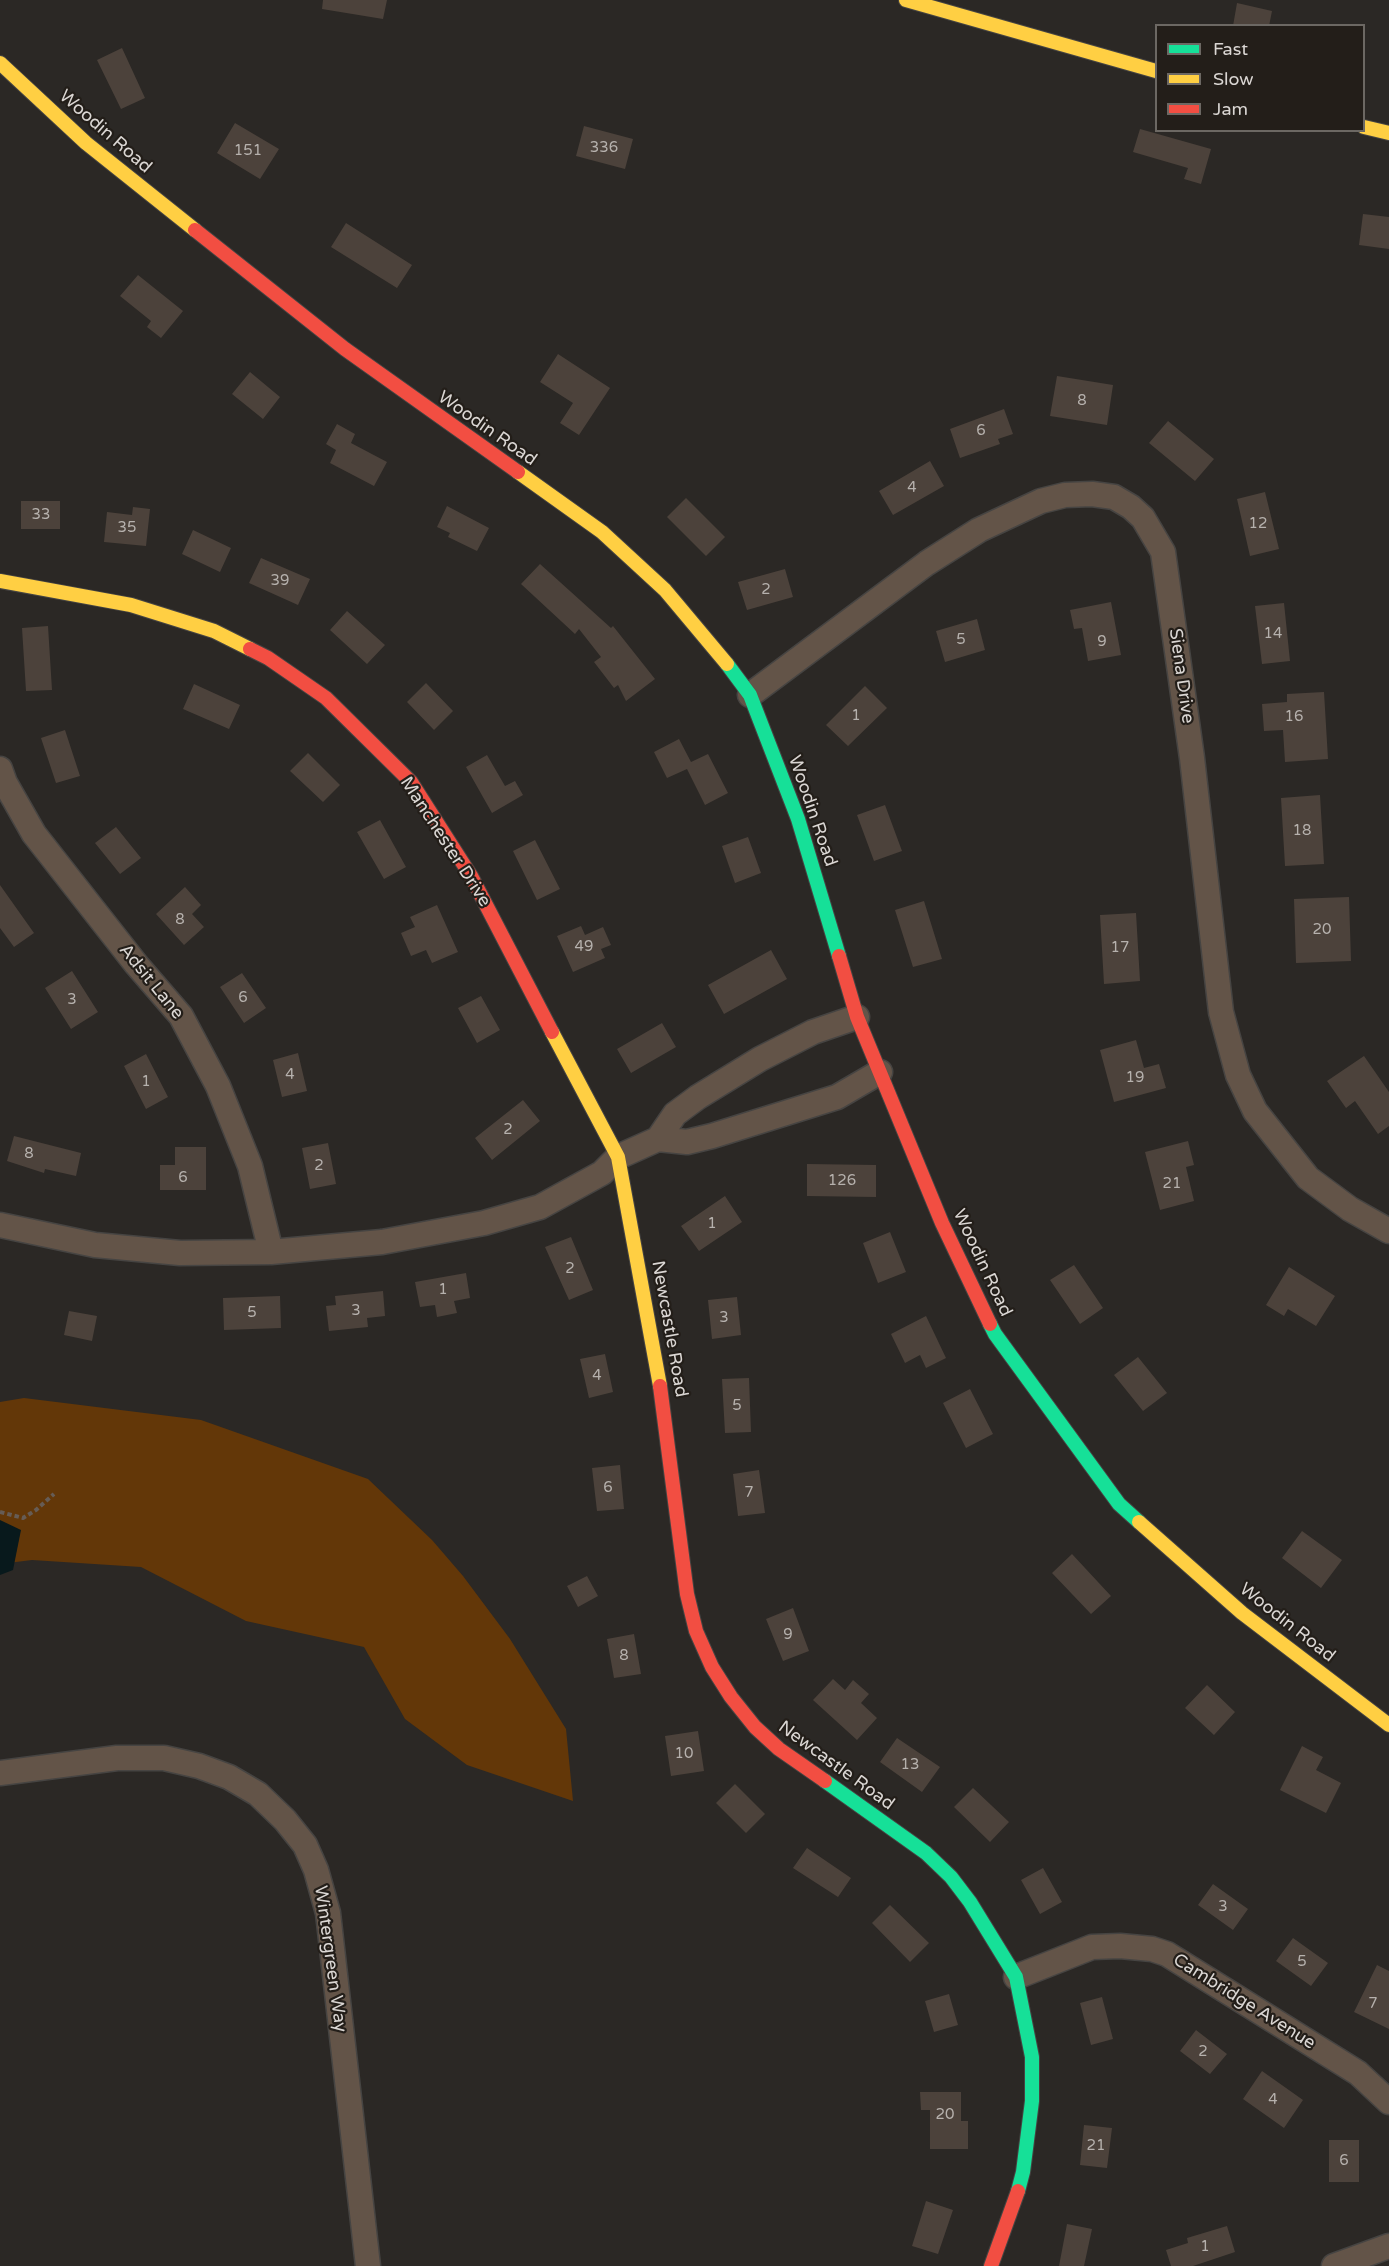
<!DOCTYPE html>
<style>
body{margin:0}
#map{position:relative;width:1389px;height:2266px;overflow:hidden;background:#2b2825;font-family:"Varela Round",sans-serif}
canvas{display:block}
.legend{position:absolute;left:1155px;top:24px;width:210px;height:108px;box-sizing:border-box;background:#231e19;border:2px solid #6c6863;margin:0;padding:8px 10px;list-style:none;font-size:18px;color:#dad6d3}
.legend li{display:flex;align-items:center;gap:12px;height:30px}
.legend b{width:30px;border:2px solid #6c6863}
</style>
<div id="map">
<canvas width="1389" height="2266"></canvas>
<ul class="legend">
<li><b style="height:8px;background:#16e098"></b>Fast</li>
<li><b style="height:8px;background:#ffcf43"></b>Slow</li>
<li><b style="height:8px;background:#f24e42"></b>Jam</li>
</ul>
</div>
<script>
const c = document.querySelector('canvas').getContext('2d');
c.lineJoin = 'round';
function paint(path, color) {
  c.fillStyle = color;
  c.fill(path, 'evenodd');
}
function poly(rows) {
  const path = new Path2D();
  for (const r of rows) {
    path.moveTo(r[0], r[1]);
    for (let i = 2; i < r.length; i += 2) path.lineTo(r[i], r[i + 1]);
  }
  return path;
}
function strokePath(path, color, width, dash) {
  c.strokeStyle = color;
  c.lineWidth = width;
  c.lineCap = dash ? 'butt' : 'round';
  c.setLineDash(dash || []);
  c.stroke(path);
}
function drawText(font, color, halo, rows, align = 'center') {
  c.font = font + ' "Varela Round",sans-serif';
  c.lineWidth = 4.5;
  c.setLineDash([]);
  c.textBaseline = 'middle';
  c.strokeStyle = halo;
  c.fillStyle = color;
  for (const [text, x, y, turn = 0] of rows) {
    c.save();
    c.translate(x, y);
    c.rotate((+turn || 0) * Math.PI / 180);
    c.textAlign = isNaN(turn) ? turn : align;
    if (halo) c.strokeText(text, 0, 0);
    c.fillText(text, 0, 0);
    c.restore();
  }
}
paint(poly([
 [24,1398,201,1420,368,1479,432,1540,463,1576,510,1639,566,1729,573,1801,467,1765,405,1719,364,1647,246,1621,141,1567,32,1560,0,1564,0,1402]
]), '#633708');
paint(poly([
 [0,1520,21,1530,13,1570,0,1575]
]), '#08191c');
paint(poly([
 [323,0,387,0,383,19,322,9],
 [1237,3,1272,11,1269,26,1233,26],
 [122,48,145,98,121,109,97,60],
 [235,123,279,149,260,179,217,153],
 [584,126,633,139,625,169,576,156],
 [1140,129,1211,149,1201,184,1184,179,1188,168,1133,152],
 [1363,214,1389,217,1389,249,1359,245],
 [346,223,412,265,397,288,331,247],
 [138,275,183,311,161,338,147,327,151,321,120,296],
 [558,354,610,388,579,435,560,423,573,403,540,382],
 [250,372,280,397,263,419,232,394],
 [1057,376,1113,385,1107,425,1050,416],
 [1004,409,1013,434,998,439,1000,444,960,458,950,429],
 [1168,421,1214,459,1195,481,1149,443],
 [337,424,355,434,351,443,387,462,374,486,330,463,336,450,326,444],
 [930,461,944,486,893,515,879,491],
 [1265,492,1279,549,1250,556,1237,499],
 [686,498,725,537,706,556,667,517],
 [21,501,60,501,60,529,21,529],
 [447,506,489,528,477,551,448,537,450,533,437,527],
 [133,507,150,509,146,546,104,542,107,512,132,515],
 [193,530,231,548,220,572,182,554],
 [261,558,310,579,298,605,249,583],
 [540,564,611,628,613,626,655,679,626,701,618,685,614,688,594,662,601,657,579,629,575,634,521,584],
 [785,569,793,597,747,610,738,582],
 [1111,602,1121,655,1088,661,1082,628,1074,629,1070,610],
 [1284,603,1290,661,1262,664,1255,606],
 [347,611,385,645,367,664,330,630],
 [977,619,985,650,945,662,936,631],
 [48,626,52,690,26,691,22,628],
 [426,683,453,711,434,730,407,702],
 [194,684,240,705,229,729,183,709],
 [865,686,887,708,848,746,826,725],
 [1324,692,1328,759,1285,762,1283,730,1264,731,1262,704,1287,702,1287,694],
 [65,730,80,776,56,783,41,738],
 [679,739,691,762,708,754,728,793,705,805,687,769,667,778,654,752],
 [308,753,340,785,323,802,290,771],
 [487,755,505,786,515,781,523,795,492,813,466,767],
 [1320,795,1324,864,1285,866,1281,798],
 [885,805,902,851,874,861,857,815],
 [380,820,406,867,384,879,357,832],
 [116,827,141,858,120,874,95,843],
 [748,837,761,873,735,883,722,846],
 [535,840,560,889,537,900,513,851],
 [0,885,34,933,14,947,0,928],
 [185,887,201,905,192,914,204,927,184,945,156,914],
 [1349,897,1351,961,1296,963,1294,899],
 [924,901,942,959,913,967,895,910],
 [437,905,458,952,432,963,426,950,411,956,401,933,415,927,410,917],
 [1136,913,1140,981,1104,984,1100,915],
 [581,926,585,935,603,927,611,945,601,949,605,958,573,972,557,936],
 [771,950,787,979,724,1014,708,985],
 [72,971,98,1012,71,1029,45,988],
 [242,973,266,1008,244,1023,220,987],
 [481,996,500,1030,477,1043,458,1008],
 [662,1023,676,1047,631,1073,617,1049],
 [1136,1040,1144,1068,1159,1064,1166,1088,1114,1102,1100,1050],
 [298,1053,307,1091,282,1097,273,1060],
 [146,1054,168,1097,146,1109,124,1066],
 [1364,1056,1389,1092,1389,1126,1378,1134,1355,1101,1346,1108,1327,1081],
 [523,1100,540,1121,492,1160,475,1138],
 [14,1136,81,1153,76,1176,45,1169,44,1173,7,1161],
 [1188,1141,1194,1165,1186,1167,1194,1201,1160,1210,1145,1152],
 [328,1143,336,1184,310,1189,302,1148],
 [175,1147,206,1147,206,1190,160,1190,160,1165,175,1165],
 [807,1164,876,1165,876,1197,807,1196],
 [725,1196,742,1222,699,1251,681,1226],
 [890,1232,906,1272,878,1283,863,1243],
 [571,1237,593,1290,569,1300,545,1247],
 [1074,1265,1103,1308,1080,1324,1050,1280],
 [1289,1267,1335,1296,1316,1326,1288,1309,1284,1316,1266,1305],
 [466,1273,470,1298,454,1301,457,1313,437,1317,435,1305,420,1307,415,1282],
 [383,1291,385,1316,367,1318,368,1327,329,1331,326,1306,336,1305,335,1296],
 [280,1296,281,1328,224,1330,223,1298],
 [737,1297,741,1335,712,1339,708,1300],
 [69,1311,97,1316,92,1341,64,1335],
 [926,1316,946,1358,926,1368,920,1355,905,1363,891,1334],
 [605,1354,613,1392,589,1398,580,1359],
 [1138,1357,1167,1393,1143,1411,1114,1375],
 [749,1378,751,1432,725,1433,722,1379],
 [970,1389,993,1434,966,1448,943,1403],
 [620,1465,624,1509,597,1511,592,1468],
 [759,1470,765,1513,738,1516,733,1474],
 [1302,1531,1342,1560,1321,1588,1282,1558],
 [1072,1554,1111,1596,1091,1614,1052,1573],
 [587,1576,598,1596,578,1607,567,1586],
 [793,1608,809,1651,783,1661,766,1619],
 [634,1634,641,1674,614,1678,607,1639],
 [833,1679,845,1690,853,1680,869,1694,861,1703,877,1718,857,1740,813,1700],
 [1207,1685,1235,1712,1214,1735,1185,1708],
 [698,1731,704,1771,671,1776,665,1736],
 [897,1738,940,1767,922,1792,880,1762],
 [1302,1746,1323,1757,1316,1770,1341,1783,1326,1813,1280,1790],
 [735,1784,765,1814,746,1833,716,1803],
 [973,1788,1009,1822,990,1842,954,1807],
 [807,1848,851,1878,838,1897,793,1868],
 [1043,1868,1062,1902,1040,1914,1021,1880],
 [1213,1884,1248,1909,1233,1930,1198,1905],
 [890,1905,929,1943,910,1962,872,1923],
 [1293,1938,1328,1963,1311,1986,1276,1961],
 [1377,1965,1389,1971,1389,2029,1354,2012],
 [949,1994,958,2025,934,2032,925,2001],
 [1102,1997,1113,2039,1091,2045,1080,2003],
 [1196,2030,1227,2054,1210,2074,1180,2051],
 [1262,2071,1303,2100,1284,2128,1243,2099],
 [920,2092,961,2092,961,2121,968,2121,968,2149,930,2149,930,2110,921,2110],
 [1084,2125,1112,2128,1107,2168,1080,2165],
 [1329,2140,1359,2140,1359,2182,1329,2182],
 [926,2201,953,2210,938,2254,912,2246],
 [1067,2224,1092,2229,1084,2266,1059,2266],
 [1227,2226,1235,2252,1193,2266,1171,2266,1166,2250,1188,2243,1187,2238]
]), '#4c423b');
const street = poly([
 [750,695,927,563,979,530,1041,501,1065,495,1092,494,1114,497,1131,507,1143,518,1163,552,1192,758,1221,1012,1238,1075,1255,1111,1308,1178,1350,1209,1389,1231],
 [0,769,5,783,34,834,136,964,181,1016,218,1086,250,1166,271,1252],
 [658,1139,675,1114,698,1097,760,1059,813,1032,857,1017],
 [0,1225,95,1245,180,1253,271,1252,382,1242,484,1223,540,1207,602,1173,618,1157,658,1139,687,1142,712,1136,837,1097,880,1072],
 [0,1773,117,1758,164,1758,199,1766,229,1777,258,1794,285,1820,305,1845,316,1870,328,1913,368,2266],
 [1016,1977,1092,1947,1120,1946,1152,1949,1167,1954,1358,2073,1389,2102],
 [1334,2266,1389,2246]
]);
const fast = poly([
 [727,664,750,695,798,819,839,956],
 [990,1324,995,1334,1119,1504,1139,1522],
 [825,1781,926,1853,951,1877,970,1902,1016,1977,1032,2057,1032,2101,1023,2172,1018,2191]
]);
const slow = poly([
 [906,0,1156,71],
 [0,63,86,143,195,230],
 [1364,127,1389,133],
 [518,472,602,532,665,590,727,664],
 [0,581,131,605,214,631,250,649],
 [552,1032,618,1157,660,1386],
 [1139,1522,1242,1613,1389,1725]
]);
const jam = poly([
 [195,230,345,349,518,472],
 [250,649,268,658,326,698,411,782,471,876,552,1032],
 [839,956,857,1017,942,1223,990,1324],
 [660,1386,687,1594,696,1631,712,1667,731,1697,755,1727,779,1749,825,1781],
 [991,2266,1018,2191]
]);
strokePath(street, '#464442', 27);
strokePath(fast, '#464442', 16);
strokePath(slow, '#464442', 16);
strokePath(jam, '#464442', 16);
strokePath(poly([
 [0,1512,23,1518,36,1510,54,1494]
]), '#665c55', 4, [4.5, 3]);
strokePath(street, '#635448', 24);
strokePath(fast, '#16e098', 14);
strokePath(slow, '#ffcf43', 14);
strokePath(jam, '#f24e42', 14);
drawText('15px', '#b6b1ad', null, [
 ["336",604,148],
 ["151",248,151],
 ["8",1082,401],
 ["6",981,431],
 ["4",912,488],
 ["33",41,515],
 ["12",1258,524],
 ["35",127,528],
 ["39",280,581],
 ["2",766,590],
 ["14",1273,634],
 ["5",961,640],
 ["9",1102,642],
 ["1",856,716],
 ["16",1294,717],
 ["18",1302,831],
 ["8",180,920],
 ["20",1322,930],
 ["49",584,947],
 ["17",1120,948],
 ["6",243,998],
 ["3",72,1000],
 ["4",290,1075],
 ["19",1135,1078],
 ["1",146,1082],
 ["2",508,1130],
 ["8",29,1154],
 ["2",319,1166],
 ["6",183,1178],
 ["126",842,1181],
 ["21",1172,1184],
 ["1",712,1224],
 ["2",570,1269],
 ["1",443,1290],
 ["3",356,1311],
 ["5",252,1313],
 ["3",724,1318],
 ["4",597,1376],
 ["5",737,1406],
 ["6",608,1488],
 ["7",749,1493],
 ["9",788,1635],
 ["8",624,1656],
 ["10",684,1754],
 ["13",910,1765],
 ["3",1223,1907],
 ["5",1302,1962],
 ["7",1373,2004],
 ["2",1203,2052],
 ["4",1273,2100],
 ["20",945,2115],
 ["21",1096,2146],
 ["6",1344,2161],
 ["1",1205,2247]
]);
drawText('18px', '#dad6d3', '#231e19', [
 ["Woodin Road",105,132,41],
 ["Woodin Road",487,429,35],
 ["Siena Drive",1181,676,82],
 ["Woodin Road",812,811,71],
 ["Manchester Drive",445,842,57],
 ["Adsit Lane",151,982,51],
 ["Woodin Road",982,1263,65],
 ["Newcastle Road",669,1329,80],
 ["Woodin Road",1287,1623,38],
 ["Newcastle Road",836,1766,36],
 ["Wintergreen Way",330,1959,82],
 ["Cambridge Avenue",1244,2002,32]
]);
</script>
